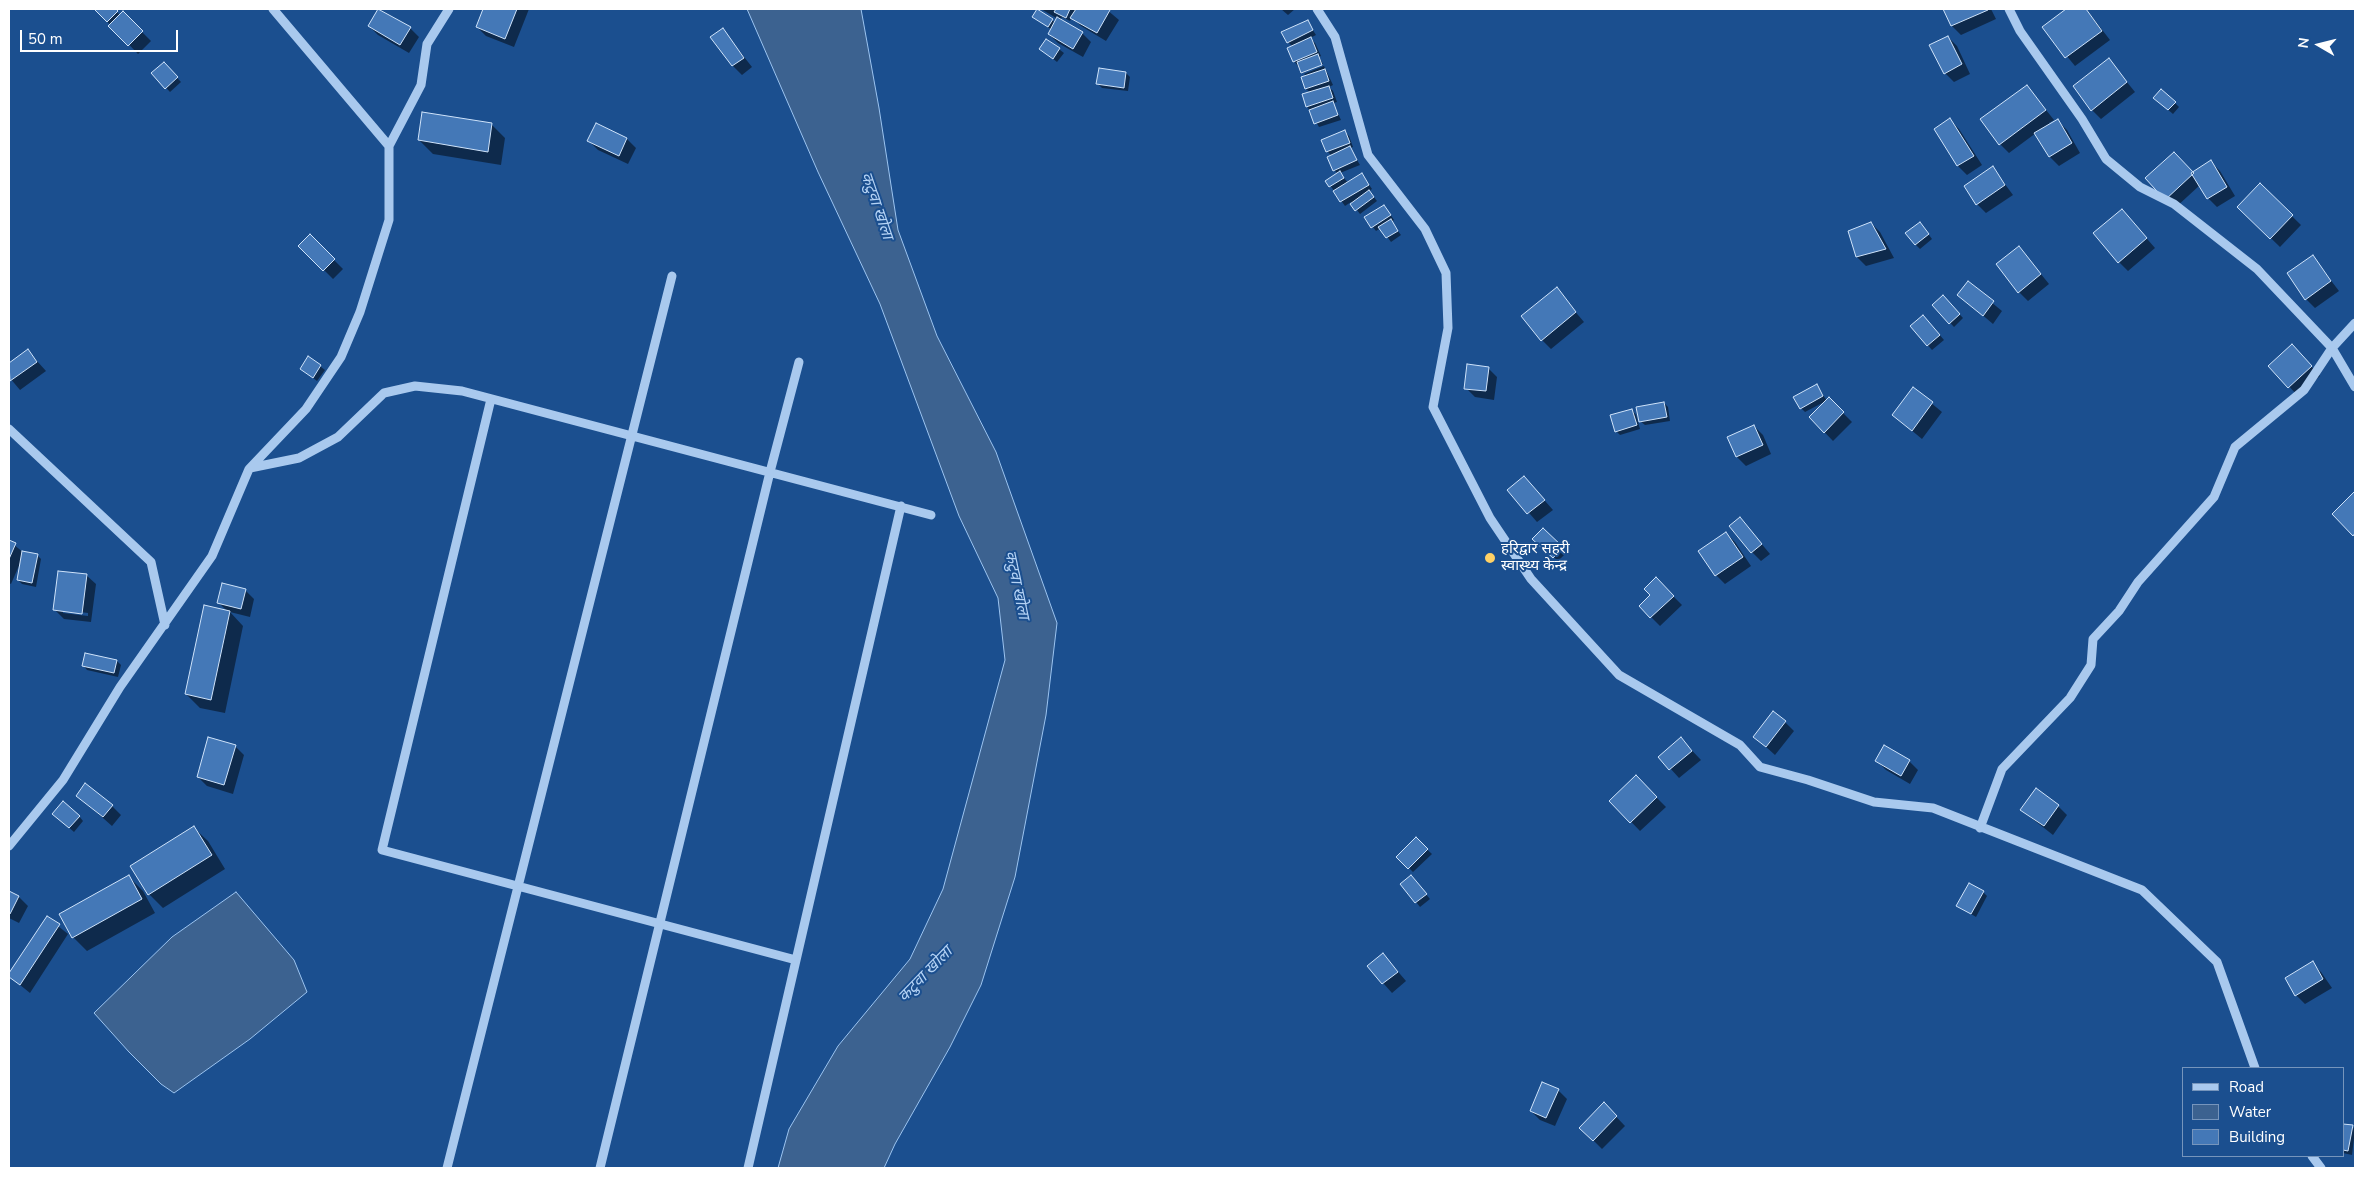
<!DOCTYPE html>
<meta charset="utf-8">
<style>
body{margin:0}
#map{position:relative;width:2364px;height:1177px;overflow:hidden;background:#1b4f8f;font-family:"Nunito Sans",sans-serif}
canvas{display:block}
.frame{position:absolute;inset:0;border:10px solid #fff;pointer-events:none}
.legend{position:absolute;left:2182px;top:1067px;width:162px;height:90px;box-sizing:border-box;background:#1b4f8f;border:1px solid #7695bc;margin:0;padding:6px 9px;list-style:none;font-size:15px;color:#fff}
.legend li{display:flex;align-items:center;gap:10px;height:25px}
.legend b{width:25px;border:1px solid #7695bc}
.north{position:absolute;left:2294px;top:20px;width:50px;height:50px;-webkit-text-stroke:4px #1b4f8f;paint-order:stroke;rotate:278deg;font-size:14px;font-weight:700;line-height:20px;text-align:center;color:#fff}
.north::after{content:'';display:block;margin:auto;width:18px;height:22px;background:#fff;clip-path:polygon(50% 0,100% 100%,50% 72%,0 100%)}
.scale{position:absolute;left:20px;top:30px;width:158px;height:22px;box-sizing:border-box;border:2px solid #fff;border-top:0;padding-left:6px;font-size:15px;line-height:18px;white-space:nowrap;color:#fff;-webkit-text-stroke:4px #1b4f8f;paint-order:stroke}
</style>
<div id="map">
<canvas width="2364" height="1177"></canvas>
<div class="frame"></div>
<ul class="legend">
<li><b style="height:6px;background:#a9c9ee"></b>Road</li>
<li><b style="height:14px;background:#3c6290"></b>Water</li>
<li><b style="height:14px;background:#4478b7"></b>Building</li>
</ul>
<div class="north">N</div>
<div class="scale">50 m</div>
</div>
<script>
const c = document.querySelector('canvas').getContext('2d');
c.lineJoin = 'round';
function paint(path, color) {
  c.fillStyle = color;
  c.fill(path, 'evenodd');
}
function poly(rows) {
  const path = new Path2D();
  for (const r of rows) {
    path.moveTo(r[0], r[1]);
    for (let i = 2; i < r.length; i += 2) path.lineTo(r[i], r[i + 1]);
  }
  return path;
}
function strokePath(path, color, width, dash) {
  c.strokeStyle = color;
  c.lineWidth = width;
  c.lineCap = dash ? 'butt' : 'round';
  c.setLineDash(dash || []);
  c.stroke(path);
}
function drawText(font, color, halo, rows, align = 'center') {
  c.font = font + ' "Nunito Sans","Noto Sans Devanagari",sans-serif';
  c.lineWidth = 4;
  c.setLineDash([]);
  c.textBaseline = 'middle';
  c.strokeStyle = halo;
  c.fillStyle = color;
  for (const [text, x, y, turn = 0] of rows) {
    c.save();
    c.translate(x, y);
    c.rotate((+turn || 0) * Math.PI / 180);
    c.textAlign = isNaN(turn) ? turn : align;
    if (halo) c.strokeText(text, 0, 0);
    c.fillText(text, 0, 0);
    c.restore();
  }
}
const water = poly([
 [747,9,861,9,879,108,898,230,937,336,996,452,1057,623,1046,715,1015,877,981,985,950,1047,895,1144,884,1168,778,1168,789,1129,838,1046,910,959,943,889,1005,660,998,598,959,516,880,304,818,172,747,9],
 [236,892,294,960,307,992,250,1039,174,1093,161,1084,129,1052,94,1013,172,937,236,892]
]);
paint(water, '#3c6290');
strokePath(water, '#9cc4f0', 1);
paint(poly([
 [95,9,114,9,120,15,123,13,151,41,138,54],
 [379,9,410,28,419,37,409,53,378,35,369,26],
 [484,9,529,9,514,47,486,36,477,27],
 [1041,9,1106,9,1119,20,1106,41,1081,26,1072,17,1070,21,1062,17,1060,20,1082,33,1091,42,1083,57,1058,43,1049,34,1052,30,1033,16,1052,20,1055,23,1058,19],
 [1281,9,1295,9,1288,15],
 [1945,9,1991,9,1996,19,1961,35,1952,26],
 [2068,9,2086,9,2110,40,2075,66,2043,27],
 [1307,21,1316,35,1310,38,1315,43,1321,56,1319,57,1323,64,1303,73,1294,61,1293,47,1288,42],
 [722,29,752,67,742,75,733,66],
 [1948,37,1957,46,1970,74,1954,82,1945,73],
 [1047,40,1064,53,1057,62,1041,49],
 [2109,60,2135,92,2101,119,2092,110],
 [164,64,181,82,170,92,153,74],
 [1324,66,1333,85,1329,87,1333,91,1337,102,1333,103,1341,120,1319,127,1307,106,1311,93,1306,89,1303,78,1307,77,1304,74],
 [1126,73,1130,77,1128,91,1102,88,1098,84],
 [2027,86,2054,120,2049,123,2050,125,2058,121,2067,130,2080,153,2059,166,2050,157,2036,133,2009,153,2000,144],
 [2159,102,2175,103,2179,107,2173,114],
 [1950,120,1959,129,1982,165,1967,175,1958,166,1936,129],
 [491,124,505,138,501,165,433,154,419,140],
 [596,125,627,139,636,148,628,164,598,150,589,141],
 [1345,132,1349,136,1353,147,1350,148,1360,165,1340,173,1348,183,1362,174,1372,189,1369,191,1377,201,1360,214,1351,202,1345,206,1327,181,1338,174,1334,170,1332,156,1327,151],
 [2211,162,2220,171,2235,196,2217,207,2208,198,2200,185,2175,208,2166,199,2193,173],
 [1993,168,2013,195,1986,213,1977,204],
 [2260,185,2301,225,2280,247,2239,207],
 [2122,210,2155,248,2128,271,2119,262],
 [1388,211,1394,220,1391,222,1401,235,1391,242,1381,228,1376,231,1366,218],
 [1871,223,1880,232,1894,258,1866,266,1857,257],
 [1924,228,1932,239,1920,249,1916,245],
 [310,236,343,269,333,279,300,246],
 [2019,247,2049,284,2028,301,2019,292],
 [2313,257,2339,291,2315,308,2306,299],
 [1968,283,2002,311,1993,324,1959,295],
 [1556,289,1584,322,1551,349,1542,340],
 [1943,297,1963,318,1954,327,1934,305],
 [1927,320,1944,340,1932,350,1911,326],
 [28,351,46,371,20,390,9,377,9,365],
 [2301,355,2320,376,2298,396,2270,366],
 [309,358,325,370,317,381,302,369],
 [1488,368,1497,377,1494,400,1475,397,1466,388],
 [1816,385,1827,401,1829,399,1852,422,1833,441,1810,417,1826,401,1805,412,1801,408],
 [1913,388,1942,412,1922,439,1893,415],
 [1664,403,1668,407,1670,421,1645,425,1640,421],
 [1632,410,1636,415,1640,429,1620,435,1616,431],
 [1754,426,1763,435,1771,454,1746,466,1737,457,1729,437],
 [1524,477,1553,510,1537,522,1509,490],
 [1740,518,1770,554,1761,561,1752,552],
 [1543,530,1567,552,1558,561,1534,539],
 [1726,533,1735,542,1751,566,1725,584,1716,575],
 [9,541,23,552,37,555,41,559,36,587,22,584,18,580,21,561,11,584,9,583],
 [86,575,96,584,91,622,64,619,55,610],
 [63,610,88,613,88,616,63,613],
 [1656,579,1682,605,1660,626,1640,606,1652,595],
 [245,590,254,599,250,617,230,612,243,626,225,713,200,708,186,694,227,611,219,603],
 [117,661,121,665,118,677,87,670,83,665],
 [1785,722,1794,731,1775,755,1755,737],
 [1681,739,1701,760,1679,778,1660,757],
 [235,746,244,755,233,794,207,786,198,777],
 [1877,761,1909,761,1918,770,1910,784,1886,770],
 [1636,777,1666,807,1640,831,1611,801],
 [77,795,112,806,121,815,112,826],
 [2058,806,2067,815,2053,835,2021,810],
 [79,816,83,821,74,832,58,818],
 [194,828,208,841,225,869,163,908,149,894],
 [1416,839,1432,854,1413,872,1398,857],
 [129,877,143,891,155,913,87,951,73,937],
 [1415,881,1430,899,1420,907,1402,884],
 [9,892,19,897,28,906,19,923,9,918],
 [1983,892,1987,896,1976,917,1958,906],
 [48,918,68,934,30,993,9,976],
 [1383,954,1406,981,1392,993,1368,966],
 [2312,963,2321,972,2332,988,2305,1004,2296,995,2286,979],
 [1558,1090,1567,1099,1555,1126,1540,1120,1531,1111],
 [1604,1104,1625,1126,1602,1149,1581,1128],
 [2343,1125,2352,1126,2355,1130,2352,1155,2343,1153]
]), '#0007');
const building = poly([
 [94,9,116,9,118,11,107,22,94,9],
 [378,9,411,27,400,45,368,26,378,9],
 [483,9,517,9,505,39,476,27,483,9],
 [1037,9,1053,19,1048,27,1032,17,1037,9],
 [1056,9,1070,9,1066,18,1054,12,1056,9],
 [1076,9,1109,9,1110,10,1097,33,1070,18,1076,9],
 [1943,9,1987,9,1988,10,1951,26,1943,9],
 [2066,9,2086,9,2102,31,2065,58,2042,27,2066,9],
 [123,11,143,31,128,46,108,26,123,11],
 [1057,17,1083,32,1073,49,1048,34,1057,17],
 [1308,20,1313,30,1287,43,1281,32,1308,20],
 [723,28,744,58,732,66,710,37,723,28],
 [1948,36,1962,64,1944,74,1929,45,1948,36],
 [1311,37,1317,52,1293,62,1287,48,1311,37],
 [1046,39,1060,48,1053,59,1039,49,1046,39],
 [1318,54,1322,65,1301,73,1297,62,1318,54],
 [2109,58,2127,82,2091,111,2073,86,2109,58],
 [164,62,178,77,165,89,151,73,164,62],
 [1099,68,1126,72,1124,88,1096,84,1099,68],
 [1325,69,1329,81,1305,89,1301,77,1325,69],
 [2027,85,2046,110,1999,145,1980,119,2027,85],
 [1329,86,1333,98,1306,107,1302,94,1329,86],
 [2161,89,2176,102,2168,110,2153,98,2161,89],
 [1333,101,1338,115,1314,124,1309,110,1333,101],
 [422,112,492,123,488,152,418,140,422,112],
 [1950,118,1974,156,1957,166,1934,129,1950,118],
 [2058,119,2072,143,2049,157,2034,133,2058,119],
 [596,123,627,138,619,156,587,141,596,123],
 [1345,130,1350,143,1326,152,1321,140,1345,130],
 [1350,146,1357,160,1333,171,1327,157,1350,146],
 [2174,152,2194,173,2165,200,2145,178,2174,152],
 [2211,160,2227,187,2207,199,2191,173,2211,160],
 [1993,166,2005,185,1976,205,1964,186,1993,166],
 [1340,171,1344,178,1329,187,1325,181,1340,171],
 [1362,173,1369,185,1340,202,1333,191,1362,173],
 [2260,183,2293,215,2270,239,2237,207,2260,183],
 [1369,190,1374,197,1355,211,1350,204,1369,190],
 [1384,205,1391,215,1371,228,1364,217,1384,205],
 [2122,209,2147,238,2118,263,2093,233,2122,209],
 [1391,219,1398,231,1386,238,1378,227,1391,219],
 [1871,222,1886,249,1856,257,1848,231,1871,222],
 [1920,222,1929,234,1915,245,1905,233,1920,222],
 [310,234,335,259,323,271,298,246,310,234],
 [2019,246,2041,274,2018,293,1996,264,2019,246],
 [2313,255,2331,281,2305,300,2287,273,2313,255],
 [1968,281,1994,301,1983,316,1957,295,1968,281],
 [1557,287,1576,312,1541,341,1521,316,1557,287],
 [1943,295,1960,314,1949,324,1932,305,1943,295],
 [1923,315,1940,335,1927,346,1910,326,1923,315],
 [2292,344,2312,366,2288,388,2268,366,2292,344],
 [28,349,37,362,10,381,9,363,28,349],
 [308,356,321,365,313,378,300,369,308,356],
 [1467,364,1489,367,1486,391,1464,389,1467,364],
 [1817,384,1823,396,1800,409,1793,397,1817,384],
 [1913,387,1933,402,1912,431,1892,415,1913,387],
 [1829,397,1844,412,1824,433,1809,417,1829,397],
 [1664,402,1667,417,1639,422,1636,407,1664,402],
 [1632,409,1637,425,1615,432,1610,415,1632,409],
 [1754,425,1763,445,1736,457,1727,437,1754,425],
 [1524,476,1545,500,1527,514,1507,490,1524,476],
 [2355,491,2355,533,2353,536,2332,514,2355,491],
 [1740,517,1762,544,1751,553,1729,526,1740,517],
 [1543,528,1563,547,1553,558,1532,539,1543,528],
 [1726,532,1743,557,1715,576,1698,551,1726,532],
 [9,540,16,543,9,559,9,540],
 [22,551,38,554,32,583,17,580,22,551],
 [58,571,87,574,82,614,53,610,58,571],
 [1656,577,1674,596,1650,618,1639,606,1650,595,1644,589,1656,577],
 [222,583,246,589,241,609,217,603,222,583],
 [204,605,230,611,211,700,185,694,204,605],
 [85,653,117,660,114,673,82,666,85,653],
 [1773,711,1786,721,1766,747,1753,737,1773,711],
 [208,737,236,745,224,785,197,777,208,737],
 [1681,737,1692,751,1669,770,1658,757,1681,737],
 [1884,745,1910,760,1901,776,1875,761,1884,745],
 [1636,775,1657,797,1630,823,1609,801,1636,775],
 [85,783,113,805,103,817,76,796,85,783],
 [2036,788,2059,805,2044,826,2020,810,2036,788],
 [63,801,80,816,69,828,52,814,63,801],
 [194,826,212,855,148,895,130,866,194,826],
 [1416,837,1428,849,1408,869,1396,857,1416,837],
 [129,875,142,899,72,938,59,914,129,875],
 [1411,875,1427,894,1415,903,1400,884,1411,875],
 [1969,883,1984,891,1971,914,1956,906,1969,883],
 [9,891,19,896,10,914,9,914,9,891],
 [47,916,60,924,20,985,9,977,9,973,47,916],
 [1383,953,1398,972,1382,984,1367,966,1383,953],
 [2313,961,2323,979,2295,996,2285,978,2313,961],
 [1542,1082,1559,1089,1546,1118,1530,1111,1542,1082],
 [1604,1102,1617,1116,1593,1141,1579,1128,1604,1102],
 [2343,1124,2353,1125,2348,1151,2343,1150,2343,1124]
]);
paint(building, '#4478b7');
strokePath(building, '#cfe3fa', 1);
strokePath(poly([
 [273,9,389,146],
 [1317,9,1335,37,1368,155,1425,229,1446,273,1448,328,1433,407,1490,518,1531,579,1619,675,1740,745,1760,767,1808,780,1874,802,1933,808,2142,890,2217,962,2255,1068],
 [2009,9,2020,31,2082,119,2106,159,2140,187,2174,204,2257,269,2332,348,2355,387],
 [491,399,382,850,796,960],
 [9,429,151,562,165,625],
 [250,468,299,458,338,437,384,393,415,386,462,391,931,515],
 [1980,828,2002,769,2070,698,2091,665,2093,639,2119,611,2138,582,2214,497,2235,447,2304,390,2332,348,2355,323],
 [9,846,63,780,120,687,212,556,249,469,306,409,341,357,360,312,389,220,389,146,421,85,427,44,449,9],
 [2312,1156,2321,1168],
 [447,1168,672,276],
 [600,1168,770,472,799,362],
 [748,1168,901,506]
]), '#a9c9ee', 9);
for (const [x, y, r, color] of [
 [1490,558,6,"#ffd166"]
]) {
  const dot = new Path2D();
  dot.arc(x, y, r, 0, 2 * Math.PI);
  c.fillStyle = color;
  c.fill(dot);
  strokePath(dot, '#1b4f8f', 2);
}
drawText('15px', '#fff', '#1b4f8f', [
 ["हरिद्वार सहरी",1501,549],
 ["स्वास्थ्य केन्द्र",1501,566]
], 'left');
drawText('italic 16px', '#b5d3f5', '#1b4f8f', [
 ["कटुवा खोला",876,206,71],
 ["कटुवा खोला",1016,585,78],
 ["कटुवा खोला",926,975,-46]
]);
</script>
